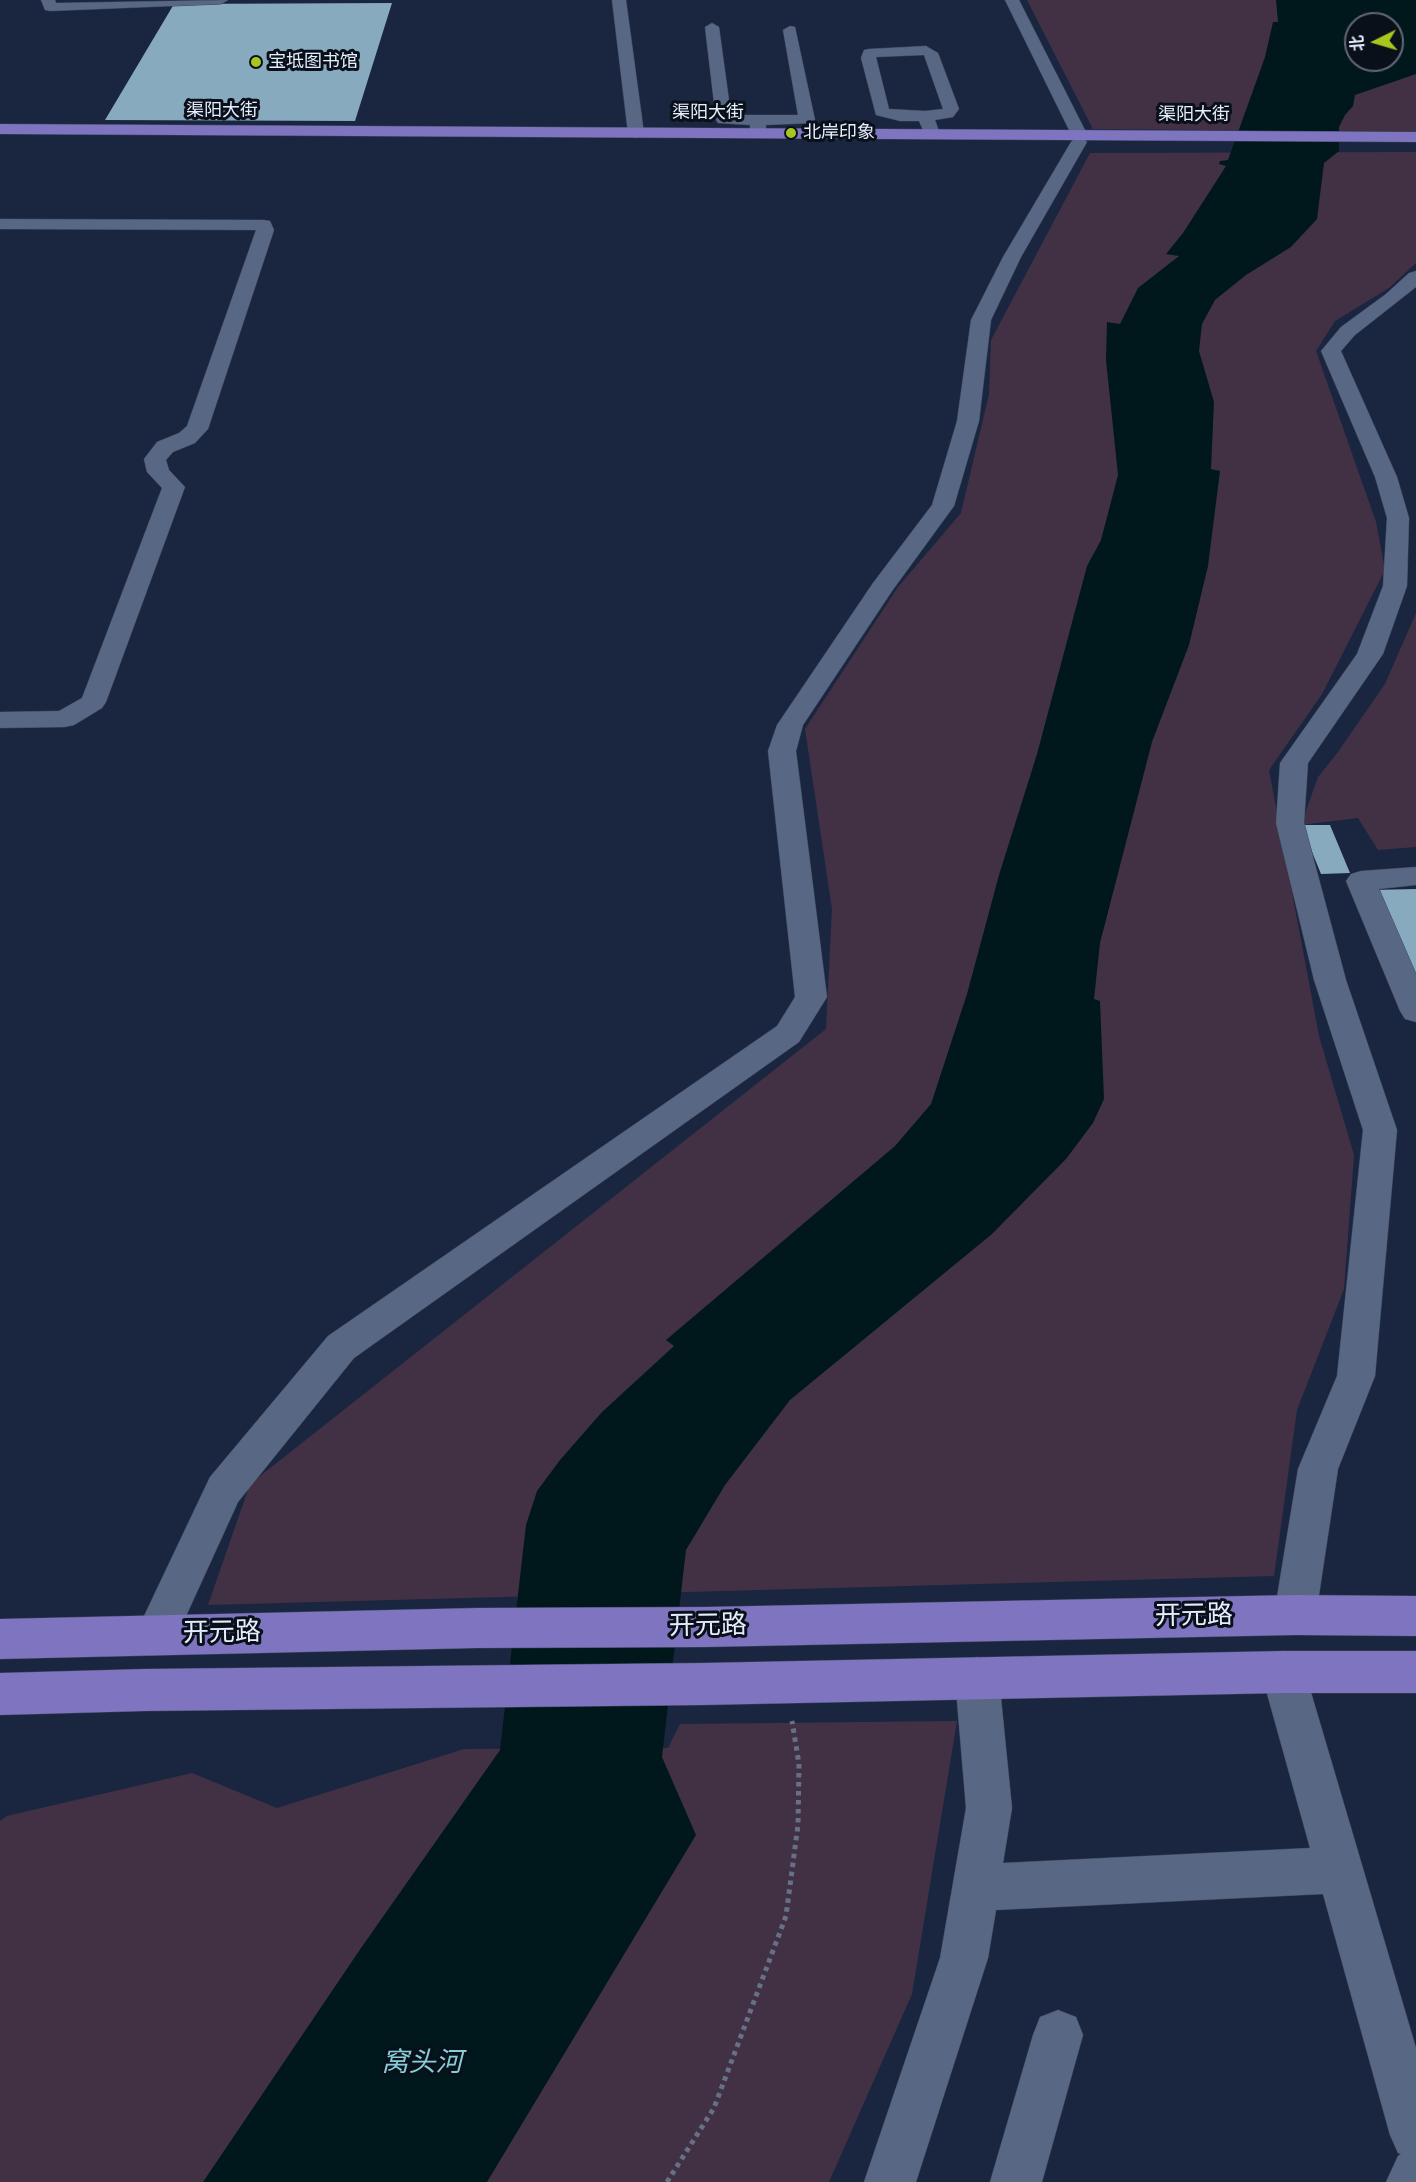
<!DOCTYPE html>
<meta charset="utf-8">
<style>
body{margin:0}
#map{position:relative;width:1416px;height:2182px;overflow:hidden;background:#1a263f;font-family:Poppins,"Noto Sans SC",sans-serif}
canvas{display:block}
.north{position:absolute;left:1344px;top:12px;width:60px;height:60px;box-sizing:border-box;background:#0a101a;border:2px solid #626976;border-radius:50%;rotate:265deg;font-size:16px;font-weight:700;line-height:24px;text-align:center;color:#e5eeff}
.north::after{content:'';display:block;margin:auto;width:21px;height:27px;background:#a7c71e;clip-path:polygon(50% 0,100% 100%,50% 72%,0 100%)}
</style>
<div id="map">
<canvas width="1416" height="2182"></canvas>
<div class="north">北</div>
</div>
<script>
const c = document.querySelector('canvas').getContext('2d');
c.lineJoin = 'round';
function paint(path, color) {
  c.fillStyle = color;
  c.fill(path, 'evenodd');
}
function poly(rows) {
  const path = new Path2D();
  for (const r of rows) {
    path.moveTo(r[0], r[1]);
    for (let i = 2; i < r.length; i += 2) path.lineTo(r[i], r[i + 1]);
  }
  return path;
}
function strokePath(path, color, width, dash) {
  c.strokeStyle = color;
  c.lineWidth = width;
  c.lineCap = dash ? 'butt' : 'round';
  c.setLineDash(dash || []);
  c.stroke(path);
}
function drawText(font, color, halo, rows, align = 'center') {
  c.font = font + ' Poppins,"Noto Sans SC",sans-serif';
  c.lineWidth = 6;
  c.setLineDash([]);
  c.textBaseline = 'middle';
  c.strokeStyle = halo;
  c.fillStyle = color;
  for (const [text, x, y, turn = 0] of rows) {
    c.save();
    c.translate(x, y);
    c.rotate((+turn || 0) * Math.PI / 180);
    c.textAlign = isNaN(turn) ? turn : align;
    if (halo) c.strokeText(text, 0, 0);
    c.fillText(text, 0, 0);
    c.restore();
  }
}
paint(poly([
 [1027,0,1416,0,1416,132,1093,129],
 [1356,24,1392,24,1392,60,1356,60],
 [1416,152,1416,263,1389,288,1335,321,1316,351,1376,522,1385,570,1322,694,1269,770,1319,1036,1354,1155,1344,1289,1297,1410,1274,1576,208,1605,250,1484,826,1029,832,909,805,729,898,587,961,513,989,394,991,340,1090,153],
 [1416,613,1416,847,1378,850,1358,818,1301,825,1318,777,1338,752,1385,684],
 [957,1721,912,1994,829,2182,0,2182,0,1821,7,1816,192,1773,277,1808,464,1749,668,1748,680,1724]
]), '#423145');
paint(poly([
 [1276,0,1416,0,1416,74,1355,95,1353,106,1345,115,1339,127,1339,151,1324,163,1317,219,1291,247,1246,275,1215,300,1202,324,1199,351,1214,402,1211,469,1220,471,1208,566,1189,645,1152,742,1100,943,1094,999,1100,1001,1104,1099,1093,1123,1066,1159,992,1234,790,1400,725,1485,686,1550,662,1757,696,1835,487,2182,203,2182,361,1948,500,1750,526,1525,537,1491,560,1460,602,1412,674,1346,666,1340,895,1146,931,1104,967,994,999,875,1037,754,1087,566,1101,540,1118,475,1106,360,1107,322,1120,324,1138,288,1179,256,1166,254,1183,233,1226,166,1219,164,1220,161,1228,160,1265,57,1273,22,1278,22],
 [1356,24,1392,24,1392,60,1356,60]
]), '#00181b');
paint(poly([
 [392,3,355,121,105,120,174,4],
 [1301,825,1330,825,1350,873,1321,874],
 [1416,889,1416,991,1372,890]
]), '#87aabf');
const minor = poly([
 [41,0,55,0,56,3,228,0,221,4,50,11,45,10,41,0],
 [612,0,626,0,644,133,636,138,628,133,612,0],
 [1005,0,1019,0,1087,134,1083,138,1087,142,1021,257,991,320,979,421,954,506,892,591,803,725,796,751,827,997,799,1042,354,1358,238,1502,171,1649,156,1655,141,1649,135,1635,210,1477,328,1336,777,1026,795,997,768,751,777,725,873,583,932,505,957,421,971,320,1003,257,1071,142,1075,138,1071,134,1005,0],
 [712,23,719,27,731,115,798,115,783,30,790,26,795,27,815,120,813,123,766,125,766,133,758,138,750,133,750,125,718,123,716,120,705,27,712,23],
 [926,46,938,53,959,109,953,117,935,120,940,134,932,139,926,137,919,121,900,121,876,115,861,58,864,50,869,49,926,46],
 [924,55,943,109,925,111,889,109,876,57,924,55],
 [0,219,264,220,270,221,274,230,208,429,195,443,173,452,166,460,169,470,185,487,106,702,102,708,74,725,65,727,0,728,0,712,59,711,82,698,162,488,147,472,144,459,157,442,179,433,187,426,256,230,0,229,0,219],
 [1416,271,1416,287,1355,335,1341,351,1397,477,1409,518,1407,586,1383,654,1308,763,1304,823,1346,980,1397,1130,1375,1376,1338,1469,1316,1615,1310,1629,1295,1635,1280,1629,1274,1615,1298,1469,1337,1376,1363,1130,1314,980,1276,823,1280,763,1357,654,1383,586,1387,518,1375,477,1321,351,1341,327,1386,294,1409,273,1416,271],
 [1416,867,1416,885,1379,889,1416,974,1416,1022,1405,1019,1400,1011,1346,881,1351,874,1361,871,1416,867],
 [1283,1651,1298,1657,1305,1672,1416,2048,1416,2182,1386,2182,1398,2156,1401,2154,1398,2153,1390,2135,1323,1894,996,1910,988,1958,916,2182,864,2182,940,1958,966,1808,955,1678,962,1663,977,1657,992,1663,999,1678,1012,1808,1003,1863,1310,1848,1261,1672,1268,1657,1283,1651],
 [1058,2010,1076,2017,1083,2035,1042,2182,990,2182,1033,2035,1040,2017,1058,2010]
]);
const major = poly([
 [0,124,1416,132,1416,142,0,134,0,124],
 [1295,1595,1416,1596,1416,1636,1295,1635,706,1647,477,1648,0,1659,0,1619,477,1608,706,1607,1295,1595],
 [1283,1651,1416,1651,1416,1693,1283,1693,703,1705,145,1711,0,1715,0,1673,145,1669,703,1663,1283,1651]
]);
strokePath(minor, '#3b4459', 1);
strokePath(major, '#3b4459', 1);
strokePath(poly([
 [667,2182,714,2108,786,1916,798,1825,799,1764,792,1721]
]), '#667187', 5, [4.5, 4.5]);
paint(minor, '#586783');
paint(major, '#7e74c0');
for (const [x, y, r, color] of [
 [256,62,6,"#a7c71e"],
 [791,133,6,"#a7c71e"]
]) {
  const dot = new Path2D();
  dot.arc(x, y, r, 0, 2 * Math.PI);
  c.fillStyle = color;
  c.fill(dot);
  strokePath(dot, '#0a101a', 2);
}
drawText('18px', '#e5eeff', '#0a101a', [
 ["宝坻图书馆",268,62],
 ["北岸印象",803,133]
], 'left');
drawText('18px', '#e5eeff', '#0a101a', [
 ["渠阳大街",222,111],
 ["渠阳大街",708,113],
 ["渠阳大街",1194,115]
]);
drawText('26px', '#e5eeff', '#0a101a', [
 ["开元路",1194,1617,-1],
 ["开元路",708,1627,-1],
 ["开元路",222,1634,-1]
]);
drawText('italic 27px', '#86ced8', '#0a101a', [
 ["窝头河",422,2064]
]);
</script>
